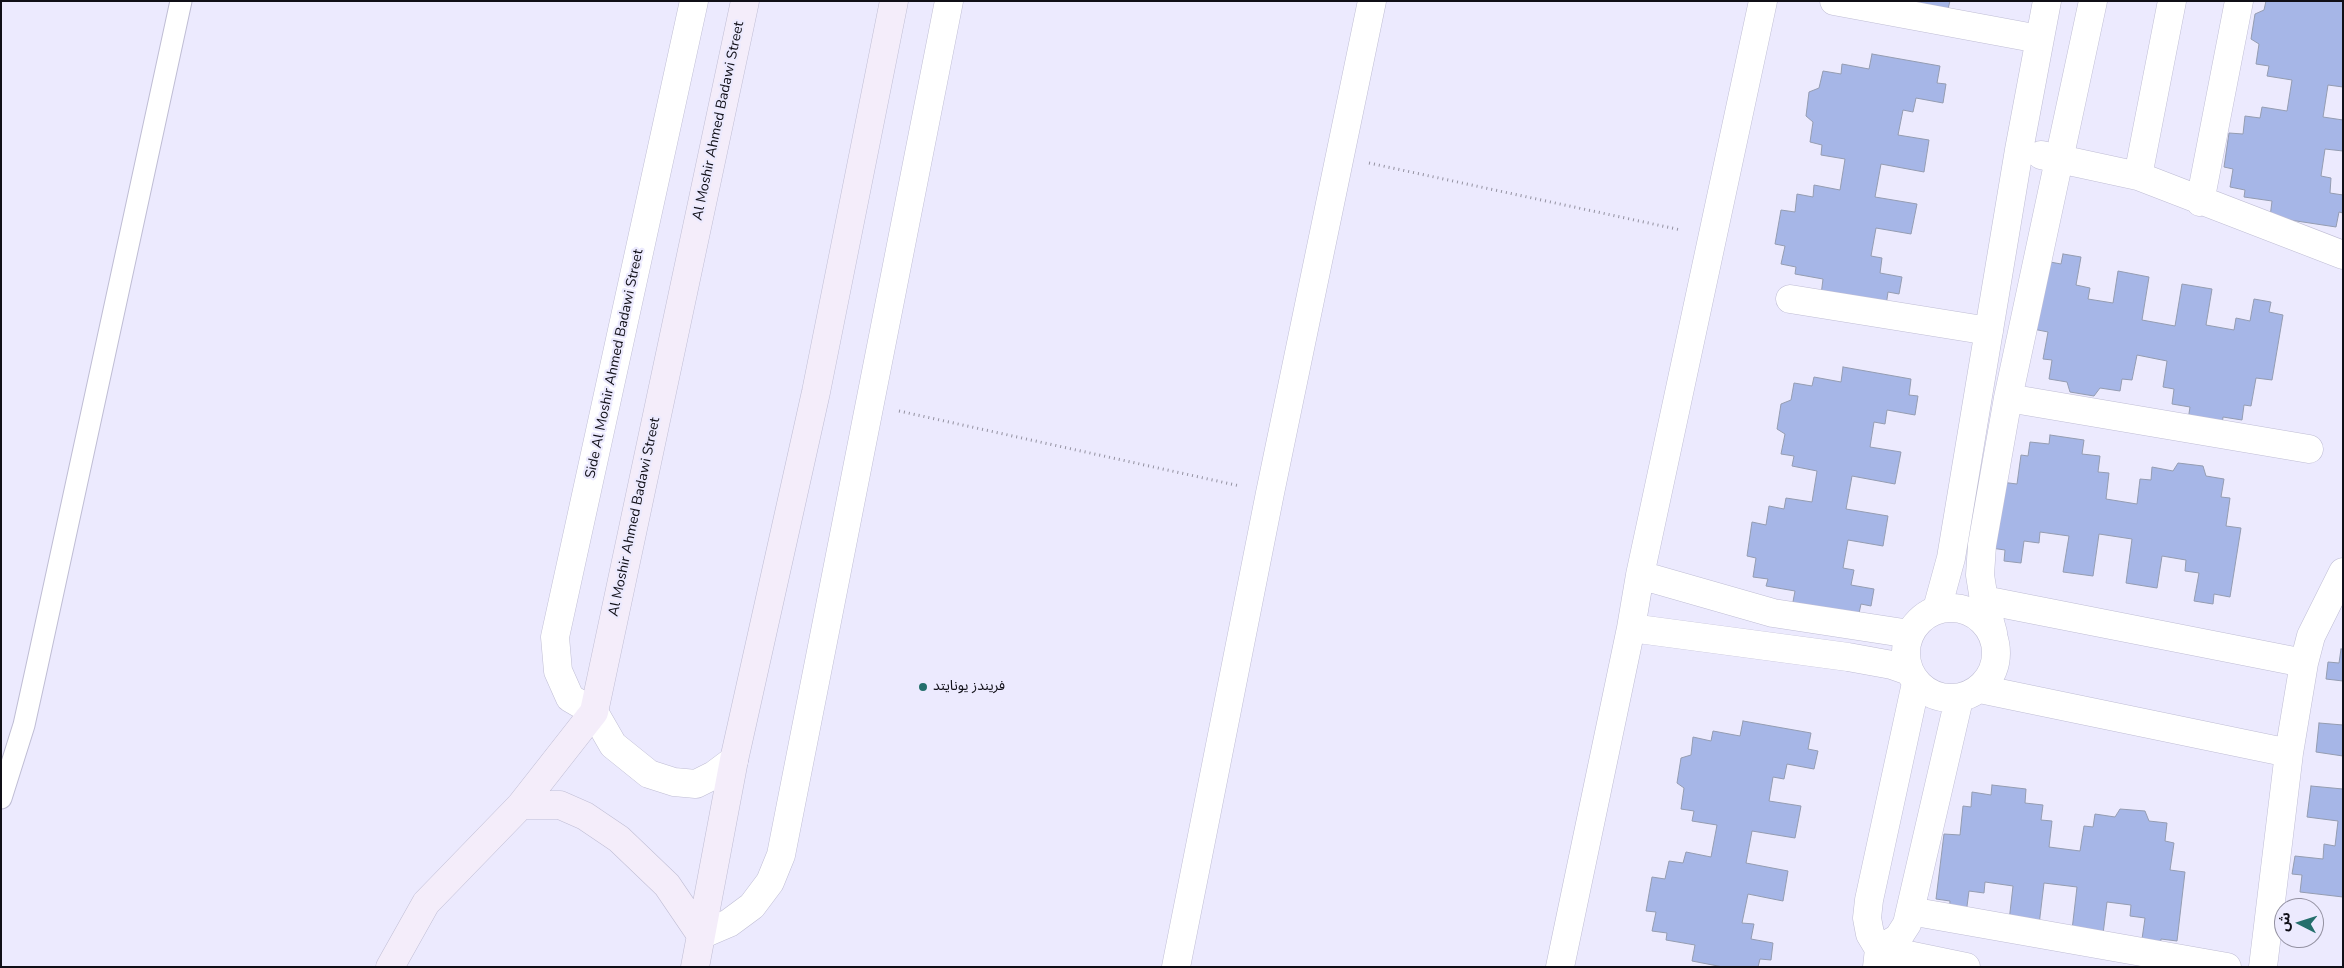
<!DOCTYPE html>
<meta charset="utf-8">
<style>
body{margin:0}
#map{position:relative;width:2344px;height:968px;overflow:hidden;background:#eceafe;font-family:"Nunito Sans","Noto Sans Arabic",sans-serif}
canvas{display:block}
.frame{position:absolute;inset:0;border:2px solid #100f17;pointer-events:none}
.north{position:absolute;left:2274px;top:898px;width:50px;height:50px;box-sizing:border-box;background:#eceafe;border:1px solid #9492a2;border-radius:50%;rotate:275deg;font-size:14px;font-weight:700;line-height:20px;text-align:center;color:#100f17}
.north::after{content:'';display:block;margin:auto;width:18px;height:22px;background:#246f6c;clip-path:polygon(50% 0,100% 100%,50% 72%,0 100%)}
</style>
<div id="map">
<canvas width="2344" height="968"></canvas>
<div class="frame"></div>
<div class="north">ش</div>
</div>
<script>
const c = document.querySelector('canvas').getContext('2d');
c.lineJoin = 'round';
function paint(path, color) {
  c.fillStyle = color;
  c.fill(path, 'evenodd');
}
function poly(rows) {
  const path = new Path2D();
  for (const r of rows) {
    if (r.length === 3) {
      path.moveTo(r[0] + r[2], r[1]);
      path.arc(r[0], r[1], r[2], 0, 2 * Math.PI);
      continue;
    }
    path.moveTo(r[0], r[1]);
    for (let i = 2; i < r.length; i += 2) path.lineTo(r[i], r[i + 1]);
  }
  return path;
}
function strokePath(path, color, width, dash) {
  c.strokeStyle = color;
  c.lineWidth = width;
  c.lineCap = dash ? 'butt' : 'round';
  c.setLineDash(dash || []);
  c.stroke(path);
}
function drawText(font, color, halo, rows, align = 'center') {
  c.font = font + ' "Nunito Sans","Noto Sans Arabic",sans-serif';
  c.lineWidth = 4.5;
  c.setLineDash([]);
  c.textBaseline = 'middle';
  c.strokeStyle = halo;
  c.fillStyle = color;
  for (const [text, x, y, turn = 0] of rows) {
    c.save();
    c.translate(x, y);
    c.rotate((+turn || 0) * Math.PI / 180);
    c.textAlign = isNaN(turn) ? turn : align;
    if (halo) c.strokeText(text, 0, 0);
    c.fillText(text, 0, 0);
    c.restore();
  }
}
const building = poly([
 [1882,1,1950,1,1947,13,1882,1],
 [2266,1,2343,1,2343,87,2328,85,2323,117,2343,120,2343,151,2325,149,2321,176,2331,178,2330,193,2343,195,2343,213,2339,212,2336,227,2270,217,2272,201,2244,197,2245,190,2230,187,2233,169,2224,167,2229,133,2243,134,2245,116,2260,118,2262,107,2287,111,2292,80,2267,76,2269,66,2256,64,2259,44,2251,39,2255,14,2264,10,2266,1],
 [1872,54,1940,66,1937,83,1946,84,1943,103,1916,98,1913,112,1903,110,1898,135,1929,140,1924,172,1881,164,1875,197,1917,204,1911,234,1876,228,1871,256,1882,258,1880,273,1902,277,1899,294,1888,292,1886,306,1821,295,1823,279,1795,274,1796,267,1781,264,1785,246,1775,244,1781,210,1795,212,1797,194,1813,197,1814,185,1840,190,1845,159,1821,155,1822,145,1810,142,1813,122,1806,116,1809,92,1819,88,1823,71,1841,74,1842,64,1869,69,1872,54],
 [2063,254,2081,257,2076,285,2090,288,2088,299,2113,303,2118,271,2149,277,2142,320,2175,326,2182,284,2212,289,2206,325,2234,330,2236,318,2250,321,2254,299,2271,302,2269,312,2283,315,2272,380,2256,378,2251,406,2244,405,2242,420,2223,417,2222,426,2188,420,2190,407,2172,404,2174,389,2163,387,2167,361,2137,355,2132,380,2122,379,2120,391,2100,388,2094,396,2070,392,2067,382,2049,379,2052,360,2043,359,2048,332,2033,329,2045,261,2061,264,2063,254],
 [1843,367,1911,379,1909,395,1918,396,1915,415,1887,410,1885,424,1874,422,1870,447,1901,452,1895,484,1852,476,1846,509,1888,516,1883,546,1848,540,1843,568,1854,570,1851,585,1874,589,1871,606,1861,604,1858,618,1792,607,1795,591,1766,586,1768,579,1753,577,1756,558,1747,556,1752,522,1766,525,1769,506,1784,509,1786,498,1812,502,1817,471,1792,466,1794,456,1781,454,1785,434,1777,429,1781,404,1791,400,1794,383,1812,386,1814,377,1841,382,1843,367],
 [2050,435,2084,440,2082,454,2100,456,2098,472,2109,473,2106,499,2137,504,2140,479,2151,480,2152,467,2173,471,2178,463,2203,466,2206,476,2224,479,2221,497,2230,498,2226,526,2241,528,2230,597,2214,594,2213,604,2194,601,2199,573,2185,571,2186,560,2162,556,2157,588,2126,583,2132,539,2099,534,2093,576,2063,572,2069,536,2040,532,2039,543,2024,541,2021,563,2004,561,2005,550,1991,548,2001,482,2017,484,2021,455,2028,456,2030,442,2049,444,2050,435],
 [2341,649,2343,649,2343,681,2326,679,2328,662,2339,663,2341,649],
 [1743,721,1811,733,1808,749,1818,751,1814,769,1787,764,1784,779,1773,777,1769,801,1801,806,1795,838,1752,831,1746,863,1788,871,1783,901,1748,894,1742,923,1754,924,1751,939,1773,943,1771,960,1760,959,1758,967,1723,967,1692,961,1695,945,1666,940,1667,933,1652,931,1656,912,1646,911,1652,877,1665,879,1669,861,1683,863,1686,852,1711,857,1717,825,1692,821,1694,811,1681,809,1684,788,1677,783,1681,758,1691,755,1693,737,1711,741,1713,731,1740,736,1743,721],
 [2319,723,2343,725,2343,756,2316,752,2319,723],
 [1992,785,2026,789,2025,803,2043,805,2041,820,2052,821,2049,847,2080,851,2084,826,2093,827,2095,814,2115,817,2120,809,2145,811,2149,821,2167,823,2165,841,2174,843,2170,870,2185,872,2177,941,2161,939,2160,949,2141,946,2145,918,2130,916,2131,905,2107,902,2103,934,2072,930,2077,887,2044,883,2039,925,2009,921,2013,886,1985,882,1984,893,1969,891,1966,914,1949,912,1950,901,1936,899,1944,834,1960,835,1963,806,1971,807,1972,792,1991,795,1992,785],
 [2311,786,2343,789,2343,897,2300,892,2302,875,2292,874,2295,856,2323,859,2324,844,2335,846,2338,821,2307,817,2311,786]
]);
paint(building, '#a6b6e7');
strokePath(building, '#949cb1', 1);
const lane = poly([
 [1,798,24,725,37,666,181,1]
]);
const street = poly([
 [694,1,555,637,558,671,570,698,594,712,613,745,649,774,674,782,696,784,714,775,734,760],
 [1834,1,2039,39],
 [2041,155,2138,176,2343,255],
 [2138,176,2172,1],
 [2200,202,2239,1],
 [1790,299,1989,331],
 [2008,398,2309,449],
 [1640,575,1773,613,1910,634],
 [1984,600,2304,663],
 [1951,653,45],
 [1937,609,1951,558,2019,150,2047,1],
 [1631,628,1848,657,1892,665,1909,671],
 [1993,633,1984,600,1980,575,1982,545,2008,398,2093,1],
 [1980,689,2289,753],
 [1910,911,2227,967],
 [701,935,729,923,752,906,770,882,781,855,949,1],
 [1879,949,1898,938,1907,924,1959,699],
 [1879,949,1966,967],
 [1176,967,1270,493,1372,1],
 [1560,967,1631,628,1640,575,1763,1],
 [1877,967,1879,949,1870,934,1867,918,1869,900,1916,683],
 [2263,967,2289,753,2304,663,2311,636,2343,572]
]);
const secondary = poly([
 [521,805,560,805,585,816,619,839,667,885,701,935],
 [390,967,426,903,521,805,594,712,745,1],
 [695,967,734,760,816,392,894,1]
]);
strokePath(lane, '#bfbdd4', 23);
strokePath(street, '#bfbdd4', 29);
strokePath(secondary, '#bfbdd4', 29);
strokePath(poly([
 [1369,163,1681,230],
 [899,411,1240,486]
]), '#9391a0', 3, [1, 4]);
strokePath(lane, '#fff', 21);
strokePath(street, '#fff', 28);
strokePath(secondary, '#f4edfa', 28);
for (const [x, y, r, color] of [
 [923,687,5,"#246f6c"]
]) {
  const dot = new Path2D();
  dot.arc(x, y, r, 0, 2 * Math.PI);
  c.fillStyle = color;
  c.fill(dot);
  strokePath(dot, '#eceafe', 2);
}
drawText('14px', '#100f17', '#eceafe', [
 ["Al Moshir Ahmed Badawi Street",719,121,-78],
 ["Side Al Moshir Ahmed Badawi Street",615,364,-78],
 ["Al Moshir Ahmed Badawi Street",635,517,-78]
]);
drawText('14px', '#100f17', '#eceafe', [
 ["فريندز يونايتد",933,687]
], 'left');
</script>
